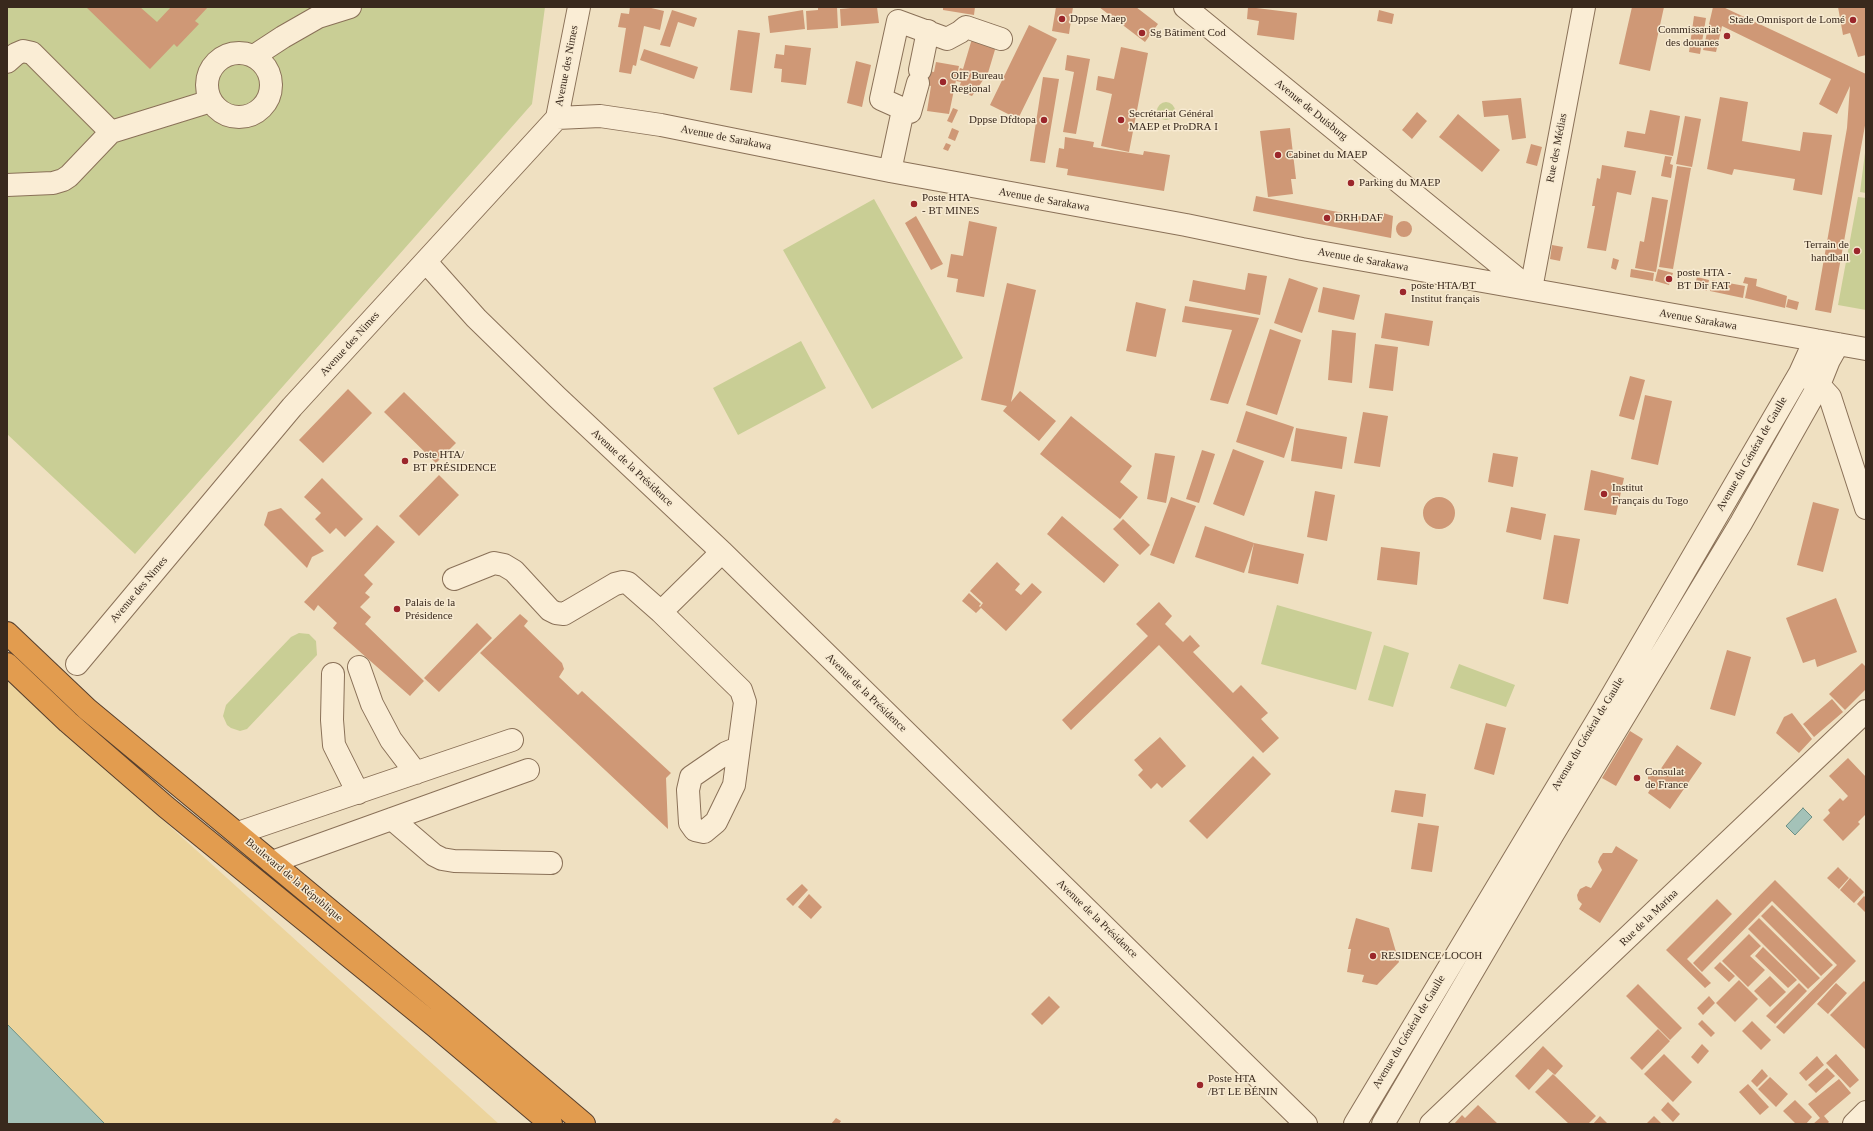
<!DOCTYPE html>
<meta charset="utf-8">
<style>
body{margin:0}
#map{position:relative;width:1873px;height:1131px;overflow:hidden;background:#efe0c1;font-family:Georgia,serif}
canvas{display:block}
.frame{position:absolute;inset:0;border:8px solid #39291d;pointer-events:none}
</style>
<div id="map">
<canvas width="1873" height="1131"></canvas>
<div class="frame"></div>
</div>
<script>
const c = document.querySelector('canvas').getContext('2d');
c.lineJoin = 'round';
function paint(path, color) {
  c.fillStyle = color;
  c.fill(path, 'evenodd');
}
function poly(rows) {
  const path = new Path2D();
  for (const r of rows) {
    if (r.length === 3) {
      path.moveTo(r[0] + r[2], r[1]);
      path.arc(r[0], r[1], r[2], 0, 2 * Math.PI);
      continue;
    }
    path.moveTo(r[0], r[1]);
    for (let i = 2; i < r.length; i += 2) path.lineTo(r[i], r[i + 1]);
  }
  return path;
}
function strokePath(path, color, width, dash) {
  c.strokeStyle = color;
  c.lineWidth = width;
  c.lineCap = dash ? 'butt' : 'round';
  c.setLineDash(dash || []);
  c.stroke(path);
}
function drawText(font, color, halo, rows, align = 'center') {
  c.font = font + ' Georgia,serif';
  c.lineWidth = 3;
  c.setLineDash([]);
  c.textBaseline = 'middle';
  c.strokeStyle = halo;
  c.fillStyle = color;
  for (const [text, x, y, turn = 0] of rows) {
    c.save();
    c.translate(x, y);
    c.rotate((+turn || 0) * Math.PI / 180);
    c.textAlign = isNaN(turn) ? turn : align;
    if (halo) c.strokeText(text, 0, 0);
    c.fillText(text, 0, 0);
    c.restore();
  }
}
paint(poly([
 [7,7,545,7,532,104,135,554,7,434],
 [1166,111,9],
 [1866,145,1866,193,1860,192],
 [1858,197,1866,198,1866,310,1838,305],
 [874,199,963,358,872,409,783,250],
 [801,341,826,388,738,435,713,388],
 [1277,605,1372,632,1356,690,1261,664],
 [299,633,309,634,316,641,317,655,247,729,240,731,231,728,227,725,223,716,226,705,291,637],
 [1384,645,1409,653,1393,707,1368,700],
 [1459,664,1515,685,1506,707,1450,688]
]), '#c9ce95');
paint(poly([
 [7,679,499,1124,105,1124,7,1024]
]), '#ecd49d');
const water = poly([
 [1803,808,1812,817,1795,835,1786,826,1803,808],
 [7,1024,105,1124,7,1124,7,1024]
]);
paint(water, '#a4c2b8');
strokePath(water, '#6b9085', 1);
paint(poly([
 [86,7,140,7,157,22,171,7,208,7,195,21,199,24,177,47,174,44,150,69],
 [630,7,647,7,664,11,660,30,644,26,636,66,633,65,631,74,619,72,626,28,618,27,621,13,629,14],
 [818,7,837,7,838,28,807,30,806,11,818,10],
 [862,7,877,7,879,23,841,26,840,9],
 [943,7,975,7,974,15,943,10],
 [1056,7,1073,7,1069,34,1052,31],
 [1099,7,1136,7,1158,24,1145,42],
 [1248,7,1297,13,1294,40,1257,35,1259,21,1247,19],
 [1632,7,1664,7,1650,71,1619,64],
 [1713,7,1723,7,1866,74,1866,120,1831,313,1815,310,1847,128,1850,86,1837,114,1819,104,1831,79,1722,26,1716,52,1703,50],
 [1838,7,1866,7,1866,55,1858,57,1850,33,1843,35],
 [672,10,697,18,694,27,678,22,670,47,660,45],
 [803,10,805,29,770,33,768,16],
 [1379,10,1394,14,1392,24,1377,21],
 [1694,16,1706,18,1700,54,1689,52],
 [1029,25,1057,39,1018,119,990,105],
 [738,30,760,33,752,93,730,90],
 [974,32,997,43,988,73,972,96,958,91,961,82,956,81,960,68,963,69],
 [785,45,811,48,806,85,781,82,782,69,774,68,776,54,784,55],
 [1121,47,1148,53,1129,152,1101,146,1112,94,1096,90,1098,76,1114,79],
 [644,49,698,67,694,79,640,60],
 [1067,55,1090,59,1076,134,1063,132,1074,72,1065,70],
 [856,61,871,65,862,107,847,103],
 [936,62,959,66,949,114,927,111,931,86,909,82,912,68,934,72],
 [1043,77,1059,79,1045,163,1030,161],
 [1720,97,1748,102,1742,141,1800,151,1803,132,1832,135,1822,195,1793,190,1795,179,1734,169,1732,175,1707,169],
 [1521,98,1526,138,1512,140,1508,115,1484,117,1482,101],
 [953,108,958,110,952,123,947,121],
 [1650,110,1680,116,1673,156,1624,147,1627,131,1645,134],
 [1417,112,1427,121,1412,139,1402,130],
 [1458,114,1500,150,1482,172,1439,137],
 [1685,116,1701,119,1692,167,1676,164],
 [952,128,959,131,955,141,948,138],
 [1290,128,1296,179,1291,179,1293,194,1268,197,1260,131],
 [1065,137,1094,142,1093,147,1143,155,1144,151,1170,155,1164,191,1067,175,1068,169,1056,167,1059,148,1064,149],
 [946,143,951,145,948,151,943,149],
 [1531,144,1542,147,1537,166,1526,163],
 [1665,156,1672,157,1670,164,1673,165,1671,178,1661,176],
 [1602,165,1636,171,1631,195,1617,192,1606,251,1587,248,1595,206,1592,206,1597,178,1600,179],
 [1677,166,1691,168,1673,269,1659,267],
 [1256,196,1374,219,1376,215,1379,216,1380,212,1393,216,1391,238,1253,211],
 [1652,197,1668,200,1656,272,1635,268,1640,241,1644,242],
 [916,216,943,264,931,270,905,223],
 [1404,229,8],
 [969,221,997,227,984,297,956,292,958,279,947,277,951,254,963,256],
 [1552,245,1563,247,1560,261,1550,259],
 [1613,258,1619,260,1616,270,1611,268],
 [1631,269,1654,273,1653,281,1630,277],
 [1658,269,1673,273,1669,285,1655,281],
 [1248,273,1267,276,1260,315,1189,301,1193,280,1245,290],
 [1697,277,1709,280,1707,291,1694,288],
 [1745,277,1757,279,1756,286,1787,296,1785,308,1745,298,1748,284,1743,283],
 [1289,278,1318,288,1302,333,1274,323],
 [1712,280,1745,286,1743,298,1710,291],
 [1007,283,1036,290,1011,402,1020,391,1056,421,1039,441,1003,411,1007,406,981,400],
 [1323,287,1360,295,1354,320,1318,312],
 [1788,299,1799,302,1797,310,1786,307],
 [1136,302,1166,309,1156,357,1126,351],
 [1185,306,1259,318,1228,404,1210,400,1232,330,1182,322],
 [1385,313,1433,321,1429,346,1381,338],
 [1270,329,1301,340,1277,415,1246,405],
 [1332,330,1356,333,1352,383,1328,380],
 [1375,344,1398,347,1393,391,1369,388],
 [1630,376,1645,380,1634,420,1619,416],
 [348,389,372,413,323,463,299,440],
 [404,392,456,443,436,463,384,412],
 [1645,395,1672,401,1658,465,1631,459],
 [1246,411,1294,427,1284,458,1236,442],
 [1363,412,1388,416,1380,467,1354,463],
 [1071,416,1132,466,1120,482,1138,497,1120,519,1040,454],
 [1296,428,1347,437,1342,469,1291,461],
 [1233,449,1264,461,1244,516,1213,504],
 [1202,450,1215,454,1199,503,1186,499],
 [1155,453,1175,456,1166,503,1147,499],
 [1493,453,1518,457,1513,487,1488,482],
 [1591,470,1624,478,1616,515,1584,510],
 [439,475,459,495,419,536,399,516],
 [322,478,363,519,345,537,336,528,330,534,315,519,321,513,304,497],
 [1315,491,1335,495,1327,541,1307,537],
 [1439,513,16],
 [1171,497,1196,506,1174,564,1150,555],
 [1813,502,1839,509,1823,572,1797,565],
 [1511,507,1546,514,1541,540,1506,532],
 [281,508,324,551,312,557,307,568,264,525,268,512],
 [1062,516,1119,565,1104,583,1047,534],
 [1123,519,1150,545,1140,555,1113,529],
 [377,525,395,542,364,575,373,584,365,593,370,597,360,607,371,617,365,624,424,681,410,696,333,628,337,623,318,605,314,611,304,602],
 [1205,526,1254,543,1244,573,1195,557],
 [1554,535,1580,539,1568,604,1543,599],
 [1254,543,1304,554,1298,584,1248,573],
 [1381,547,1420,552,1417,585,1377,580],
 [997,562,1020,584,1015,590,1021,595,1032,583,1042,592,1006,631,980,607,983,603,970,591],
 [969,593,981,604,979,606,981,608,976,613,962,601],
 [1836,598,1857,652,1817,667,1815,659,1803,663,1786,618],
 [1159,602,1172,616,1165,624,1183,642,1190,635,1200,646,1193,652,1233,693,1241,685,1268,713,1261,719,1279,738,1263,753,1159,645,1071,730,1062,720,1148,636,1136,624],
 [520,614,528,621,524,626,562,663,564,669,559,677,578,695,582,691,671,773,666,778,668,829,480,653],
 [477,623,492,638,439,692,424,678],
 [1727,650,1751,657,1735,716,1710,709],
 [1862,663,1866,667,1866,689,1845,710,1829,694],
 [1832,699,1843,712,1814,737,1803,724],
 [1792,713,1812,739,1799,753,1776,733,1784,717],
 [1486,723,1506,728,1494,775,1474,769],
 [1630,731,1643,739,1616,786,1602,778],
 [1160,737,1186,766,1162,788,1157,783,1151,789,1138,775,1143,770,1134,760],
 [1677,745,1702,763,1670,809,1648,793,1652,786,1648,780,1648,776,1652,771,1656,769,1660,770],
 [1253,756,1271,774,1207,839,1189,821],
 [1848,758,1866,777,1866,814,1858,822,1860,824,1843,841,1823,820,1830,813,1828,810,1840,798,1843,801,1848,796,1829,776],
 [1395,790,1426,794,1423,817,1391,812],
 [1418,823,1439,826,1432,872,1411,869],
 [1616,846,1638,860,1600,923,1579,909,1582,904,1578,900,1577,895,1580,889,1586,886,1591,888,1602,870,1598,862,1600,857,1603,853,1612,853],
 [1838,867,1849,878,1839,889,1827,878],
 [1850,878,1864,892,1854,903,1840,890],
 [1775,880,1856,961,1784,1034,1776,1027,1837,965,1772,901,1702,972,1693,963],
 [802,884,808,890,793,906,786,899],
 [809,894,822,907,811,919,798,907],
 [1864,896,1866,898,1866,913,1857,904],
 [1717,899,1732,914,1687,959,1711,983,1705,988,1666,950],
 [1772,905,1833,965,1821,976,1761,916],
 [1356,918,1389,928,1399,962,1377,985,1362,982,1364,975,1347,972,1351,949,1348,949],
 [1759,918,1820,978,1808,989,1748,929],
 [1749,934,1761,946,1750,956,1765,970,1748,987,1722,961],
 [1763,947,1797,980,1788,988,1755,956],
 [1720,962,1735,976,1729,982,1714,968],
 [1770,976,1786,992,1770,1007,1754,991],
 [1739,980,1758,999,1735,1022,1716,1003],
 [1864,981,1866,983,1866,1050,1830,1015],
 [1799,983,1807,991,1775,1024,1766,1016],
 [1836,983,1847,993,1828,1014,1817,1004],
 [1638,984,1682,1028,1670,1040,1626,996],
 [1049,996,1060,1007,1042,1025,1031,1014],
 [1709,996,1715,1003,1703,1015,1697,1008],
 [1702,1020,1715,1033,1711,1037,1698,1024],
 [1752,1021,1771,1040,1761,1050,1742,1031],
 [1658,1029,1670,1041,1642,1070,1630,1058],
 [1702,1044,1709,1051,1698,1064,1691,1057],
 [1543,1046,1563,1066,1555,1075,1548,1069,1529,1090,1515,1076],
 [1664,1054,1692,1082,1673,1102,1644,1074],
 [1836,1054,1859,1080,1850,1088,1826,1063],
 [1817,1056,1824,1065,1806,1081,1799,1073],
 [1827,1068,1835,1076,1816,1093,1808,1085],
 [1762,1069,1768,1076,1757,1087,1751,1081],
 [1553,1074,1596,1116,1588,1124,1569,1124,1535,1092],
 [1770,1077,1788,1094,1776,1107,1758,1089],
 [1839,1079,1851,1093,1824,1116,1829,1122,1827,1124,1813,1124,1820,1118,1808,1104],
 [1748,1084,1769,1107,1760,1115,1739,1092],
 [1795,1100,1812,1117,1806,1124,1796,1124,1783,1111],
 [1668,1102,1680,1114,1673,1122,1661,1110],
 [1478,1105,1498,1124,1454,1124,1462,1115,1465,1118],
 [1600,1116,1608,1124,1593,1124],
 [1654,1116,1662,1124,1646,1124],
 [836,1118,841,1121,839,1124,831,1124]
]), '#cf9876');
const minor = poly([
 [1185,7,1530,289],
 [239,85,32],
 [254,56,283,37,318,17,350,7],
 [7,62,16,54,23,51,32,53,111,132],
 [920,70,928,31],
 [918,83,910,112,881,99,898,21,947,39,960,32,966,27,1001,39],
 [557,118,600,116,661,125,890,171,1186,225,1302,249,1866,349],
 [890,171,903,110],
 [7,185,53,183,63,180,69,176,111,132,211,101],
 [426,262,476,318,557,397,722,552,1306,1124],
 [1531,289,1584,7],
 [1808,378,1819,385,1830,397,1866,508],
 [722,552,661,612,741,690,745,702,734,785,716,822,704,832,695,830,690,823,688,790,691,777,726,753,738,748],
 [454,579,494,563,504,565,514,571,550,610,556,613,564,614,615,584,623,582,628,583,661,612],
 [77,664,292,407,557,118,579,7],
 [359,667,372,704,391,740,416,773],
 [333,674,332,720,334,745,358,793],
 [392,819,434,855,442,859,454,861,551,863],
 [238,833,512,740],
 [272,862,528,770],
 [1355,1124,1603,711,1800,373,1815,340],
 [1383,1124,1553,834,1741,523,1819,385,1829,360,1838,344],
 [1431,1124,1866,711],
 [1854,1124,1866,1112]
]);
const highway = poly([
 [7,633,87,709,451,1011,584,1124],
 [7,664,68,722,166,807,436,1027,551,1124]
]);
strokePath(minor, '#8a7158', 24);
strokePath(highway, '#573f2d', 24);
strokePath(minor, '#faedd5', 22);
strokePath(highway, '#e29c4f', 22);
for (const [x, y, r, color] of [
 [1062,19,4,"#9b262b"],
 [1853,20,4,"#9b262b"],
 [1142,33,4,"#9b262b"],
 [1727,36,4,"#9b262b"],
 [943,82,4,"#9b262b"],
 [1044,120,4,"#9b262b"],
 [1121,120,4,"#9b262b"],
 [1278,155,4,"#9b262b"],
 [1351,183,4,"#9b262b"],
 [914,204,4,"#9b262b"],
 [1327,218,4,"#9b262b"],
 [1857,251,4,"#9b262b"],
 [1669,279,4,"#9b262b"],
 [1403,292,4,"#9b262b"],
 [405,461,4,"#9b262b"],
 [1604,494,4,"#9b262b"],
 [397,609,4,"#9b262b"],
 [1637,778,4,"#9b262b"],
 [1373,956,4,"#9b262b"],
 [1200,1085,4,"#9b262b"]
]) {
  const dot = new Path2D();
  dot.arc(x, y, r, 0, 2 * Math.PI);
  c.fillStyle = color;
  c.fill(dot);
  strokePath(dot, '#f7ead1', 1.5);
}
drawText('11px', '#39291d', '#f7ead1', [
 ["Dppse Maep",1070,19],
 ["Stade Omnisport de Lomé",1845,20,"right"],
 ["Commissariat",1719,30,"right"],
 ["des douanes",1719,43,"right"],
 ["Sg Bâtiment Cod",1150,33],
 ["OIF Bureau",951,76],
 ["Regional",951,89],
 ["Secrétariat Général",1129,114],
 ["MAEP et ProDRA I",1129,127],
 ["Dppse Dfdtopa",1036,120,"right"],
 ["Cabinet du MAEP",1286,155],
 ["Parking du MAEP",1359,183],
 ["Poste HTA",922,198],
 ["- BT MINES",922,211],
 ["DRH DAF",1335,218],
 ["Terrain de",1849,245,"right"],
 ["handball",1849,258,"right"],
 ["poste HTA -",1677,273],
 ["BT Dir FAT",1677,286],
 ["poste HTA/BT",1411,286],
 ["Institut français",1411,299],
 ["Poste HTA/",413,455],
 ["BT PRÉSIDENCE",413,468],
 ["Institut",1612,488],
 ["Français du Togo",1612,501],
 ["Palais de la",405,603],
 ["Présidence",405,616],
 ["Consulat",1645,772],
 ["de France",1645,785],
 ["RESIDENCE LOCOH",1381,956],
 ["Poste HTA",1208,1079],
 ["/BT LE BÉNIN",1208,1092]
], 'left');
drawText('11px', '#39291d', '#f7ead1', [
 ["Avenue des Nimes",567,66,-79],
 ["Avenue de Duisburg",1311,110,39],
 ["Avenue de Sarakawa",726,138,11],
 ["Rue des Médias",1557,148,-79],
 ["Avenue de Sarakawa",1044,200,10],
 ["Avenue de Sarakawa",1363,260,10],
 ["Avenue Sarakawa",1698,320,10],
 ["Avenue des Nimes",350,344,-48],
 ["Avenue du Général de Gaulle",1752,454,-60],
 ["Avenue de la Présidence",632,468,43],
 ["Avenue des Nimes",139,590,-50],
 ["Avenue de la Présidence",866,693,44],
 ["Avenue du Général de Gaulle",1588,734,-59],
 ["Boulevard de la République",294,880,40],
 ["Rue de la Marina",1649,918,-44],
 ["Avenue de la Présidence",1097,919,44],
 ["Avenue du Général de Gaulle",1409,1032,-59]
]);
</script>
